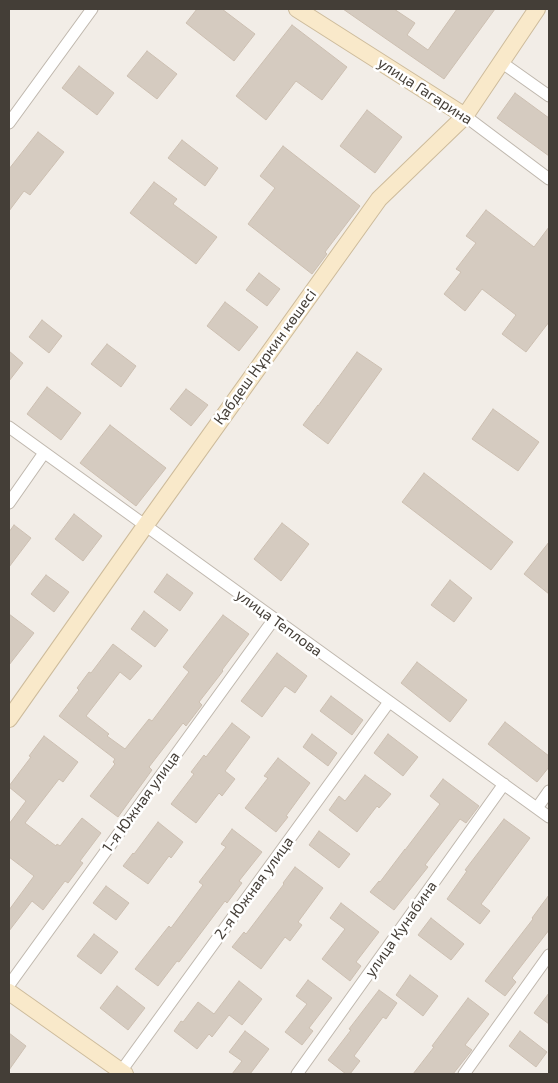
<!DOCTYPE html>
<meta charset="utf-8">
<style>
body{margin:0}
#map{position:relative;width:558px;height:1083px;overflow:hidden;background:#f2ede7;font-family:"Exo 2",sans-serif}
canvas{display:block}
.frame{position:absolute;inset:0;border:10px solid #443e37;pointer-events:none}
</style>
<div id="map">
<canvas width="558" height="1083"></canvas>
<div class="frame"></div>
</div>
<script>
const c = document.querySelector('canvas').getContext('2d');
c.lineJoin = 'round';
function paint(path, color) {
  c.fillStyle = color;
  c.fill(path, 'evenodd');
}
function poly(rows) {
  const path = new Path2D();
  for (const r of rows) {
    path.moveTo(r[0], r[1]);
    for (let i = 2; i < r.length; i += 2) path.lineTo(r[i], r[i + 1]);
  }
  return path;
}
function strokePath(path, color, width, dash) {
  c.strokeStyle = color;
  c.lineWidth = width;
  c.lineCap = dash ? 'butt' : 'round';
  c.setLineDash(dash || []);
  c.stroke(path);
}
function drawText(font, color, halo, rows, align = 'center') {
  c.font = font + ' "Exo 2",sans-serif';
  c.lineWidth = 5;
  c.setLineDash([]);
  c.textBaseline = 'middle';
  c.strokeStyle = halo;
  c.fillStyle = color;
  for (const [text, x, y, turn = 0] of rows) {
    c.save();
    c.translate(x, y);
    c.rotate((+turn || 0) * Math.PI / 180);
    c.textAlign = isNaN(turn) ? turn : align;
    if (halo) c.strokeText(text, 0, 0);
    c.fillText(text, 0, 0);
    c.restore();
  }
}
const building = poly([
 [197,9,222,9,255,34,234,61,186,23,197,9],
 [343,9,394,9,415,23,407,35,428,50,457,9,495,9,444,79,343,9],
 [292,25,347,67,322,100,296,81,266,120,236,96,292,25],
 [147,51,177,74,157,99,127,76,147,51],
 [79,66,114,93,97,115,62,88,79,66],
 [515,93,549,118,549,156,497,118,515,93],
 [367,110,402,137,375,173,340,146,367,110],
 [38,132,64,152,30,195,24,191,9,211,9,169,38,132],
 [182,140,218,168,205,186,168,158,182,140],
 [283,146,360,206,325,252,327,254,312,274,248,224,275,188,260,176,283,146],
 [154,182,177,199,173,204,217,237,196,264,130,213,154,182],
 [486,210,534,247,549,227,549,322,526,352,502,334,516,315,482,289,465,311,444,294,461,272,456,269,476,243,466,236,486,210],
 [259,273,280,289,267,306,246,290,259,273],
 [225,302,258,327,239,351,207,326,225,302],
 [42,320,62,336,49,353,29,337,42,320],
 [107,344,136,366,121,387,91,364,107,344],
 [9,351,23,363,9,381,9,351],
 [357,352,382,369,328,444,303,425,318,405,318,406,357,352],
 [47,387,81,413,61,440,27,414,47,387],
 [186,389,208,405,191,426,170,409,186,389],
 [493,409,539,442,518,471,472,439,493,409],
 [110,425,166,468,136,506,80,463,110,425],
 [424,473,513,542,491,570,402,502,424,473],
 [74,514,102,536,83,561,55,539,74,514],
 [282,523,309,544,281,581,254,559,282,523],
 [14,525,31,538,9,567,9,532,14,525],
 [549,542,549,594,524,574,549,542],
 [167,574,193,593,180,611,154,592,167,574],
 [46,575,69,592,54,612,31,594,46,575],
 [450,580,472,598,454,622,431,605,450,580],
 [144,611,168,630,155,647,131,629,144,611],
 [9,614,34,633,9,665,9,614],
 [223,615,249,634,222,670,223,671,199,702,202,705,186,726,183,723,149,767,152,770,118,817,90,796,115,764,113,762,115,759,59,716,79,690,77,688,89,672,91,673,113,644,142,666,130,680,120,672,86,716,109,734,107,736,125,749,149,719,152,721,189,672,183,667,223,615],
 [277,653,307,676,295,693,285,686,262,717,241,701,277,653],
 [417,662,467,700,450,722,401,683,417,662],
 [331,696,363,720,352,735,320,711,331,696],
 [505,722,549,756,549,767,537,782,488,744,505,722],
 [232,723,250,737,225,771,235,779,222,796,219,793,196,823,171,804,194,774,191,772,204,755,206,757,232,723],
 [312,734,337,753,328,766,303,747,312,734],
 [388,734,418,757,403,776,374,753,388,734],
 [44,736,78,762,63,782,59,779,25,823,56,846,57,844,60,846,82,818,101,833,80,861,83,863,68,883,65,881,43,910,32,901,9,931,9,910,34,876,9,857,9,824,26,801,9,787,9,786,31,757,29,756,44,736],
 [278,758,310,783,286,816,288,817,276,832,245,808,268,778,264,776,278,758],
 [365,775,391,794,379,808,377,806,357,832,329,810,339,796,345,801,365,775],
 [443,779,479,806,466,823,460,819,425,865,428,867,394,910,370,892,379,881,380,882,405,849,405,850,440,804,430,796,443,779],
 [504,819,530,838,481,904,490,911,480,924,447,899,467,871,465,870,504,819],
 [158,822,183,842,171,858,169,856,148,884,123,866,133,853,134,854,158,822],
 [232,829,262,852,239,881,242,883,227,903,225,901,179,962,177,961,158,986,135,969,169,926,171,928,203,885,199,882,226,847,221,844,232,829],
 [319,831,350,854,339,868,309,845,319,831],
 [295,867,323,888,298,922,302,925,290,941,285,937,261,969,232,947,244,932,246,934,284,884,283,883,295,867],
 [106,886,129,903,116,920,93,903,106,886],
 [549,895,549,930,512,978,516,982,505,996,485,981,533,919,532,918,549,895],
 [341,903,379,932,356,962,361,966,350,981,322,959,345,929,330,918,341,903],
 [431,918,464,944,451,960,418,935,431,918],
 [94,934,118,952,101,974,77,956,94,934],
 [410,975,438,996,423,1016,396,995,410,975],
 [308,980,332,998,309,1028,313,1031,302,1045,285,1032,307,1004,296,996,308,980],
 [239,981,262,999,242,1025,229,1015,212,1037,209,1034,197,1049,174,1031,181,1021,183,1022,198,1002,214,1014,239,981],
 [117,986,145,1008,128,1030,100,1008,117,986],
 [379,990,397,1003,386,1019,383,1017,354,1056,360,1061,350,1074,346,1074,328,1060,351,1030,349,1029,379,990],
 [549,993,549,1024,534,1013,549,993],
 [468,998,489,1014,465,1045,472,1050,453,1074,413,1074,434,1047,432,1046,468,998],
 [245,1031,269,1049,250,1074,232,1074,242,1061,229,1052,245,1031],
 [520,1031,547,1052,536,1067,509,1046,520,1031],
 [9,1033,26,1046,9,1070,9,1033]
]);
paint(building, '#d5cbc0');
strokePath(building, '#ccbfb1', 1);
const street = poly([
 [501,62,549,96],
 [465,116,549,179],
 [9,123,92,9],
 [9,427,549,817],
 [9,503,44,453],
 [537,808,549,791],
 [9,985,274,619],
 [119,1074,389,702],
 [297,1074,504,784],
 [464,1074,549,955]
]);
const secondary = poly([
 [297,9,465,116],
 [9,719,145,526,379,199,465,116,537,9],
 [9,992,125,1074]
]);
strokePath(street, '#bfb7ad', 13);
strokePath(secondary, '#cdbb9b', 18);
strokePath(street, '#fff', 11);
strokePath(secondary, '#f9e9ca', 16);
drawText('15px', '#443e37', '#fff', [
 ["улица Гагарина",425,91,33],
 ["Қабдеш Нұркин көшесі",265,357,-54],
 ["улица Теплова",279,623,36],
 ["1-я Южная улица",141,802,-54],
 ["2-я Южная улица",254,888,-54],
 ["улица Кунабина",401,929,-55]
]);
</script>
